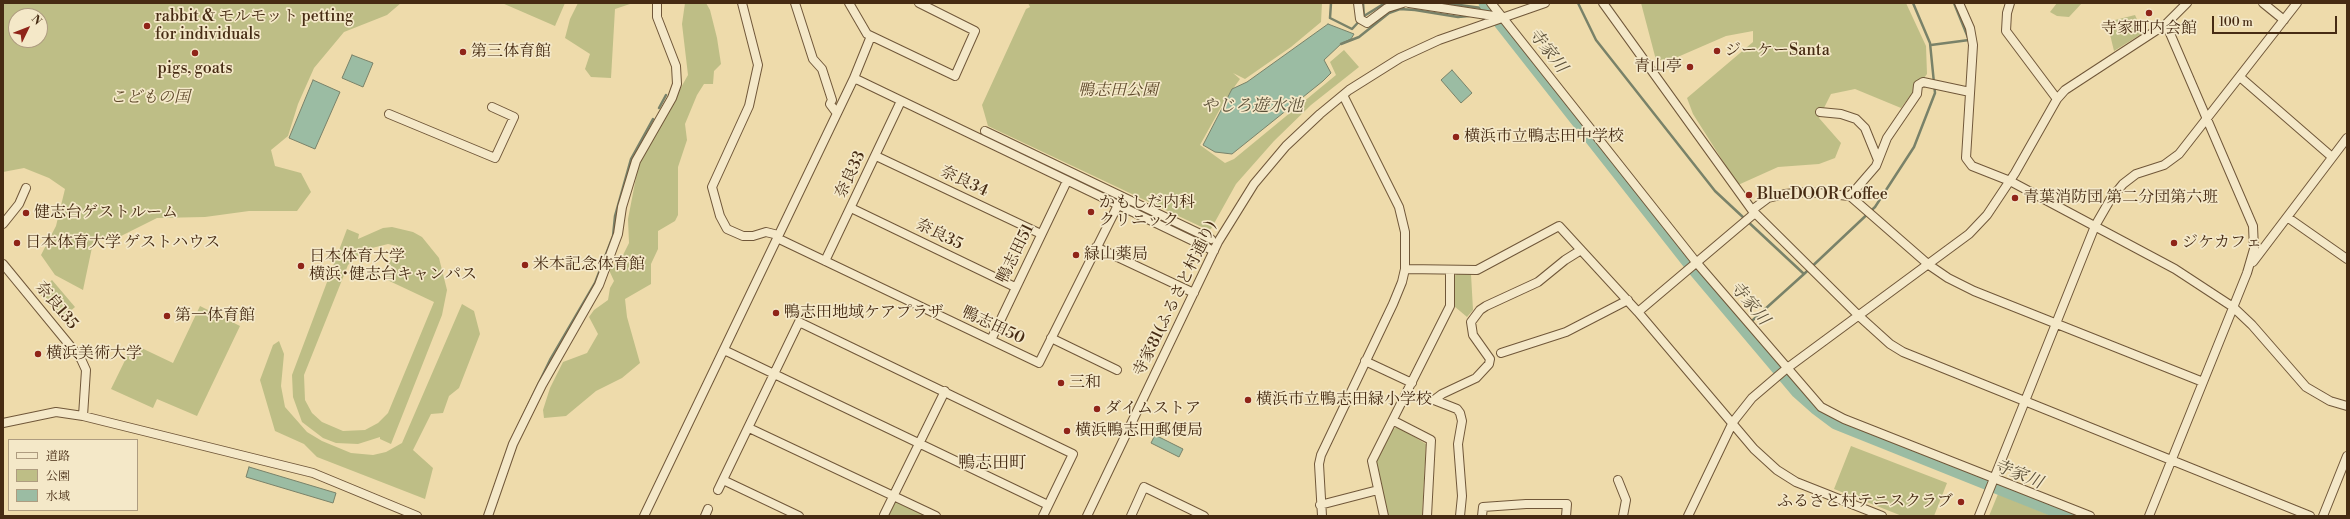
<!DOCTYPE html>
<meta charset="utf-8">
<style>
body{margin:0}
#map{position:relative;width:2350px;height:519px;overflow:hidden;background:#eedbab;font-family:"Libre Bodoni","Noto Serif JP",serif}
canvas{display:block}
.frame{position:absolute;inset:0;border:4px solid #462b13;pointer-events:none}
.legend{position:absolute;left:8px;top:439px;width:130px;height:72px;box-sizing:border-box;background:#f4e8c8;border:1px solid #ae9c80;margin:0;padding:5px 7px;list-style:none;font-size:12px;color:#462b13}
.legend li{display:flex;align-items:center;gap:8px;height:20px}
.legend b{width:20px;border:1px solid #ae9c80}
.north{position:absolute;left:8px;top:8px;width:40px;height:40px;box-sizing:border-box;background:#f4e8c8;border:1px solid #ae9c80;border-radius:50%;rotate:47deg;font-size:11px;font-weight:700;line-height:16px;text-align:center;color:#462b13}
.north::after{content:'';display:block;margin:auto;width:14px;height:18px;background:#8f2418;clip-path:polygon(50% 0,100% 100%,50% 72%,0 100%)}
.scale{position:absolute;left:2212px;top:16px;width:125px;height:18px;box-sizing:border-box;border:2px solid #462b13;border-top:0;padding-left:5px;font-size:12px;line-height:14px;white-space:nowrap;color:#462b13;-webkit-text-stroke:3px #f4e8c8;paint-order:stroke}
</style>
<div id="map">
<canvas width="2350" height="519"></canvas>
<div class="frame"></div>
<ul class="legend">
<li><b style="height:5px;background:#f4e8c8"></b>道路</li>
<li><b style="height:11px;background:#bebe86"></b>公園</li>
<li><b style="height:11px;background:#9bbca3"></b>水域</li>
</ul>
<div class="north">N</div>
<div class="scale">100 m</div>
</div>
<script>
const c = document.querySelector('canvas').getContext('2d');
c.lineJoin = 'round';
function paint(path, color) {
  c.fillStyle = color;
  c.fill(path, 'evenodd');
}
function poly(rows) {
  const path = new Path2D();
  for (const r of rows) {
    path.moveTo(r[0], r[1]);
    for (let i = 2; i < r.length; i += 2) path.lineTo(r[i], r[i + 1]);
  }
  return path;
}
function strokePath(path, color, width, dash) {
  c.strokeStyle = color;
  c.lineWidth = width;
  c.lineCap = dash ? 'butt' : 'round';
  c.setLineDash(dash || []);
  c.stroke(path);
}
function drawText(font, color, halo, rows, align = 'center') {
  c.font = font + ' "Libre Bodoni","Noto Serif JP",serif';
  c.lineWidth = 3.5;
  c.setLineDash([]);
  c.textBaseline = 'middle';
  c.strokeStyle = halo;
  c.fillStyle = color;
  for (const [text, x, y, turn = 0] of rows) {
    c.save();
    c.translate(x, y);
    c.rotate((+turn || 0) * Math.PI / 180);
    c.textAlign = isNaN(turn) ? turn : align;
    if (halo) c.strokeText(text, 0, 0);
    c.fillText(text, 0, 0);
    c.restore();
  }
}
paint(poly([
 [3,3,401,3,387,15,344,32,314,68,298,104,288,136,271,150,275,166,301,173,311,192,297,211,249,211,205,217,157,218,111,241,94,238,83,290,55,275,41,255,56,226,65,189,49,178,24,168,3,172],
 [16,16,40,16,40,40,16,40],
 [502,3,565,3,555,26],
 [578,3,633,3,615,9,611,78,591,77,585,69,590,54,565,38,570,19],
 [685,3,706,3,710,10,717,38,721,64,714,71,713,84,704,84,697,95,685,124,687,140,678,167,678,215,675,221,658,231,658,249,651,264,651,284,625,299,627,317,640,363,622,378,596,391,566,416,544,418,543,410,550,388,563,362,587,353,598,334,589,317,594,310,608,300,610,288,614,281,609,270,622,257,629,243,628,219,639,162,688,75,682,24],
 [1028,3,1322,3,1321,22,1291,47,1245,79,1233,73,1240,79,1225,100,1200,145,1225,163,1234,159,1336,75,1330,62,1344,50,1359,67,1311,105,1274,141,1236,184,1211,229,1208,230,988,126,982,105,1026,9,1030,7],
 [1641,3,1906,3,1926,46,1927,74,1901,108,1855,89,1831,94,1819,118,1841,143,1835,158,1819,164,1778,167,1738,185,1693,114,1687,98,1753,42,1753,31,1726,36,1673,59,1656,60],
 [2057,3,2082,3,2069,17,2057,16,2050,12],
 [2135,15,2143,33,2114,51,2107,22],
 [392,227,413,232,422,237,439,258,447,290,442,315,391,444,380,439,380,437,358,444,336,443,323,438,302,422,293,397,292,375,347,229,359,234,358,239,383,228],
 [388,244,397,246,383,278,434,302,388,413,378,423,365,430,343,431,322,422,312,413,305,400,304,375,348,265,364,250],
 [1457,274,1471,274,1473,310,1467,317,1454,306,1453,277],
 [52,280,75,307,61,319,38,292],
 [462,304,474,311,480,334,459,388,449,396,443,413,431,414,413,450,433,468,425,499,317,457,304,444,275,431,260,380,273,345,279,341,284,354,281,386,285,407,307,432,322,441,351,453,373,455,386,452,402,443],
 [200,306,240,326,197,416,157,399,153,408,111,389,133,344,173,363],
 [1398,427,1426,444,1422,516,1387,516,1375,462,1393,429],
 [1851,446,1947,483,1934,516,1902,516,1834,489],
 [1998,494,2052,516,1989,516],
 [898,502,929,516,888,516,894,503]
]), '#bebe86');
const water = poly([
 [1328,24,1354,34,1351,39,1342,43,1324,60,1331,73,1323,81,1232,154,1215,152,1203,145,1232,89,1247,82,1328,24],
 [352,55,373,63,363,87,342,78,352,55],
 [1452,70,1472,93,1461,103,1441,80,1452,70],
 [313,80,340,92,315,149,289,138,313,80],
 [1155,435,1183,449,1179,457,1151,443,1155,435],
 [249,467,336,493,333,503,246,477,249,467]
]);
paint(water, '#9bbca3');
strokePath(water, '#798269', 1);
strokePath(poly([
 [1331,3,1330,18,1352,29,1364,16,1385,3],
 [1363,3,1364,16],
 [1445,3,1489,9],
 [1578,3,1596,40,1715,191,1804,274],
 [1341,44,1359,37,1389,13,1400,9,1415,10,1458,17,1469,16],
 [1931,45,1969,40,1954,3],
 [659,108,666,95],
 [1744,328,1804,274,1875,207,1914,147,1935,93,1930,43,1913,3],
 [521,420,550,360,595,283,613,236,615,216,631,159,653,119]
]), '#798269', 2.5);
strokePath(poly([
 [1486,3,1695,269,1798,391,1816,407,1836,422,2071,516]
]), '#9bbca3', 15);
const minor = poly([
 [742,3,758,65,749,106,712,187,720,216,727,229,743,236,753,236,766,232,778,235],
 [795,3,813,59,822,69,832,100,830,104,836,112],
 [849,3,867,34,955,76,975,31,919,3],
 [1358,3,1360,19,1367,23,1387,8,1403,3],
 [1409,3,1500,17],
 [1491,3,1696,262,1821,407,1844,419,2090,516],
 [1603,3,1752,210,1859,316,1890,344,1903,352,2310,516],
 [1959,3,1970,28,1973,45,1966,158,1972,166,2010,181,2175,269,2233,307,2252,325,2306,387,2330,401,2347,406],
 [2010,3,2007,13,2006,31,2057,99],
 [2263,3,2284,20],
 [2240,77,2332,157],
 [854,78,871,36],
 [1820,112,1841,114,1856,119,1865,128,1878,160],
 [389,114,495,158,514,117,492,107],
 [985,131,1211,239],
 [876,156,1041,234],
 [1850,196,1929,265,1948,278,1974,291,2203,382],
 [851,208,1015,287],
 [1752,210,1768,198,1785,194,1807,192,1850,196,1876,166,1887,138,1917,94,1918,85,1923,82,1970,92],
 [2287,217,2347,259],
 [3,224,19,204,26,188],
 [777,238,1039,363,1118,205],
 [1096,247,1194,293],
 [825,261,901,101],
 [2253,262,2347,138],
 [3,264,81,359,86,370,83,416],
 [1405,269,1477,270,1559,226,1638,312,1754,449,1777,470,1796,482,1882,516],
 [1638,312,1755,213],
 [1051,338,1117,370],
 [991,340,1067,181],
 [724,350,1048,505],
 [1501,353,1566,332,1628,300],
 [1365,361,1412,383],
 [1394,421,1431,440,1427,516],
 [3,423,56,412,83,416,313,473,417,516],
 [749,428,936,516],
 [723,480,799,516],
 [1618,480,1626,500,1623,516],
 [718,490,799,322,1073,454,1043,516],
 [1320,505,1378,490],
 [884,515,945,391],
 [488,516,513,444,542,385,599,285,618,234,622,207,636,161,672,98,677,84,676,66,657,17,657,3],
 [644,516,854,78,1214,251],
 [705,516,708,509],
 [1087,516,1218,242,1254,184,1286,146,1320,114,1349,90,1400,58,1439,40,1545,3],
 [1131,516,1144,487,1204,516],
 [1322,516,1319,464,1321,455,1393,304,1402,282,1405,269,1405,232,1399,207,1343,95],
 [1384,516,1372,461,1450,306,1450,270],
 [1460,516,1462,496,1458,444,1462,421,1460,413,1457,409,1434,400,1442,394,1476,378,1489,364,1490,359,1473,335,1471,322,1480,310,1486,306,1538,282,1565,260,1581,250],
 [1482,516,1483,507,1526,504,1567,504,1566,516],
 [1688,516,1733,422,1752,398,1786,369,1969,234,1987,215,2015,173,2057,99,2065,90,2166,24,2187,3],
 [1979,516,2095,226,2110,200,2123,184,2136,174,2164,165,2179,154,2297,3],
 [2149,516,2247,273,2254,249,2253,226,2166,24],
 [2323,516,2347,456]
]);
strokePath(minor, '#705739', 10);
strokePath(minor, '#f4e8c8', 8);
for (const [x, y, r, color] of [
 [2149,13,4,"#8f2418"],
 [147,26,4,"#8f2418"],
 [1717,51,4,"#8f2418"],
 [463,52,4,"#8f2418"],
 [195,53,4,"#8f2418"],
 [1690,67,4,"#8f2418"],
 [1456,137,4,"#8f2418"],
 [1749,195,4,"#8f2418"],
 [2015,198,4,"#8f2418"],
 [1091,212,4,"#8f2418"],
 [26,213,4,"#8f2418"],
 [17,243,4,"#8f2418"],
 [2174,243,4,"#8f2418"],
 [1076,255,4,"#8f2418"],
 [525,265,4,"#8f2418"],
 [301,266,4,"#8f2418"],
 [776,313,4,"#8f2418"],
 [167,316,4,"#8f2418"],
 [38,354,4,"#8f2418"],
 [1061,383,4,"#8f2418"],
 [1248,400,4,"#8f2418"],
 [1097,409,4,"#8f2418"],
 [1067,431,4,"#8f2418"],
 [1961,502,4,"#8f2418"]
]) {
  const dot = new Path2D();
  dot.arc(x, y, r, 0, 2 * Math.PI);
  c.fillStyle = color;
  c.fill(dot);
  strokePath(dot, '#f4e8c8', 1.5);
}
drawText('16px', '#462b13', '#f4e8c8', [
 ["rabbit & モルモット petting",155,17],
 ["for individuals",155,35],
 ["寺家町内会館",2149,29,"center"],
 ["ジーケーSanta",1725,51],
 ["第三体育館",471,52],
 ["青山亭",1682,67,"right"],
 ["pigs, goats",195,69,"center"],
 ["横浜市立鴨志田中学校",1464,137],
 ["BlueDOOR Coffee",1757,195],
 ["青葉消防団 第二分団第六班",2023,198],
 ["かもしだ内科",1099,203],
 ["クリニック",1099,221],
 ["健志台ゲストルーム",34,213],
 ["日本体育大学 ゲストハウス",25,243],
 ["ジケカフェ",2182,243],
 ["緑山薬局",1084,255],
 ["日本体育大学",309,257],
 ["横浜･健志台キャンパス",309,275],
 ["米本記念体育館",533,265],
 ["鴨志田地域ケアプラザ",784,313],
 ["第一体育館",175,316],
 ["横浜美術大学",46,354],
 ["三和",1069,383],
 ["横浜市立鴨志田緑小学校",1256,400],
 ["ダイムストア",1105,409],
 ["横浜鴨志田郵便局",1075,431],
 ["ふるさと村テニスクラブ",1953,502,"right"]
], 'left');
drawText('italic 16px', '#5e482a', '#f4e8c8', [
 ["鴨志田公園",1118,91],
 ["こどもの国",150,98]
]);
drawText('16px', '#462b13', '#f4e8c8', [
 ["奈良33",851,175,-65],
 ["奈良34",964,182,25],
 ["奈良35",939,235,26],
 ["鴨志田51",1016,254,-64],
 ["寺家81(ふるさと村通り)",1176,299,-64],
 ["奈良135",56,306,50],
 ["鴨志田50",993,326,25]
]);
drawText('italic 17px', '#5b4f37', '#f4e8c8', [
 ["寺家川",1547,51,52],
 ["やじろ遊水池",1252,107],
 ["寺家川",1749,304,50],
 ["寺家川",2018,475,22]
]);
drawText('17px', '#462b13', '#f4e8c8', [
 ["鴨志田町",992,464]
]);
</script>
